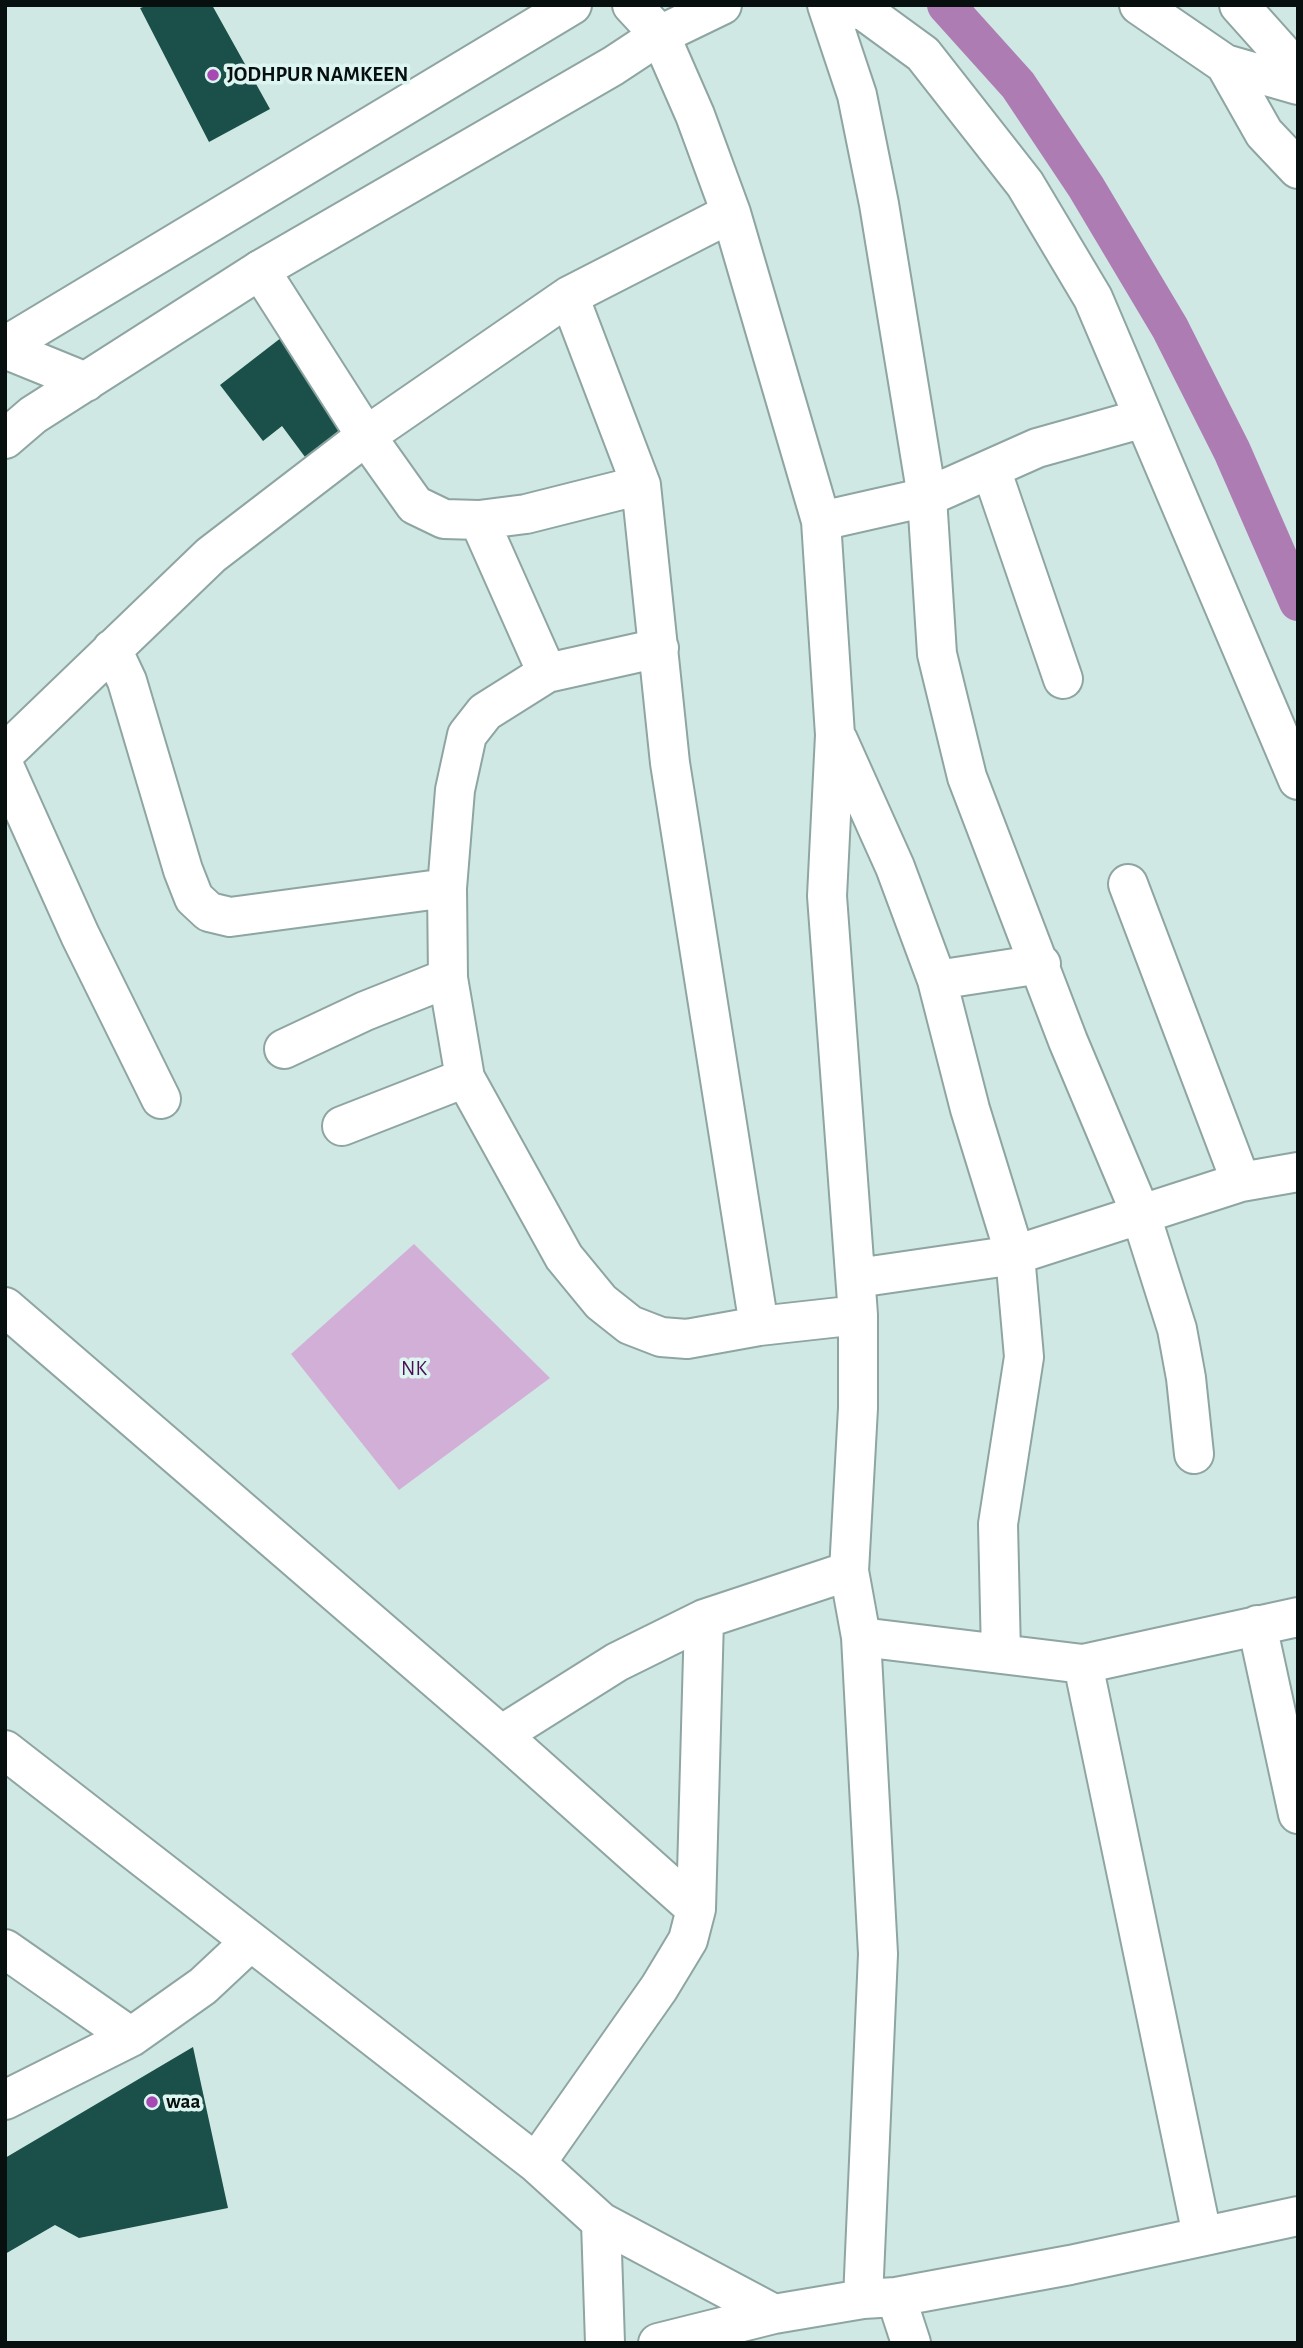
<!DOCTYPE html>
<style>
body{margin:0}
#map{position:relative;width:1303px;height:2348px;overflow:hidden;background:#cfe8e4;font-family:"Alegreya Sans",sans-serif}
canvas{display:block}
.frame{position:absolute;inset:0;border:7px solid #08100f;pointer-events:none}
</style>
<div id="map">
<canvas width="1303" height="2348"></canvas>
<div class="frame"></div>
</div>
<script>
const c = document.querySelector('canvas').getContext('2d');
c.lineJoin = 'round';
function paint(path, color) {
  c.fillStyle = color;
  c.fill(path, 'evenodd');
}
function poly(rows) {
  const path = new Path2D();
  for (const r of rows) {
    path.moveTo(r[0], r[1]);
    for (let i = 2; i < r.length; i += 2) path.lineTo(r[i], r[i + 1]);
  }
  return path;
}
function strokePath(path, color, width, dash) {
  c.strokeStyle = color;
  c.lineWidth = width;
  c.lineCap = dash ? 'butt' : 'round';
  c.setLineDash(dash || []);
  c.stroke(path);
}
function drawText(font, color, halo, rows, align = 'center') {
  c.font = font + ' "Alegreya Sans",sans-serif';
  c.lineWidth = 7;
  c.setLineDash([]);
  c.textBaseline = 'middle';
  c.strokeStyle = halo;
  c.fillStyle = color;
  for (const [text, x, y, turn = 0] of rows) {
    c.save();
    c.translate(x, y);
    c.rotate((+turn || 0) * Math.PI / 180);
    c.textAlign = isNaN(turn) ? turn : align;
    if (halo) c.strokeText(text, 0, 0);
    c.fillText(text, 0, 0);
    c.restore();
  }
}
paint(poly([
 [414,1244,550,1378,399,1490,291,1354]
]), '#d2afd7');
strokePath(poly([
 [946,5,1018,85,1086,187,1170,328,1232,451,1298,602]
]), '#ad7cb3', 38);
paint(poly([
 [149,5,212,5,270,109,209,142,140,8],
 [286,334,353,420,305,457,282,426,263,441,220,385],
 [193,2047,228,2208,79,2238,55,2225,5,2254,5,2158]
]), '#1a5049');
const minor = poly([
 [827,5,857,95,879,204,927,497,937,654,967,777,1068,1041,1140,1212,1177,1329,1186,1378,1194,1454],
 [829,5,864,11,923,54,1025,184,1093,298,1298,780],
 [660,35,695,115,731,213,821,521,835,735,827,896,858,1315,858,1408,849,1571,861,1637,878,1954,863,2299],
 [260,270,366,436,415,505,444,519,479,520,526,514,641,485],
 [569,296,641,485,670,763,759,1326],
 [991,469,1063,679],
 [479,520,547,673],
 [821,521,927,497,1037,448,1144,418],
 [659,648,547,673,485,712,467,735,455,790,447,888,448,978,465,1078,564,1257,601,1302,630,1325,661,1337,687,1339,759,1326,858,1315],
 [112,649,127,681,183,870,194,898,209,912,230,917,447,888],
 [838,740,895,867,937,980,970,1109,1015,1255,1024,1357,998,1524,1001,1654],
 [5,753,211,555,366,436,569,296,731,213],
 [5,768,80,935,161,1099],
 [1128,884,1241,1182],
 [937,980,1041,964],
 [284,1049,365,1011,448,978],
 [342,1126,465,1078],
 [857,1278,1015,1255,1241,1182,1298,1172],
 [5,1307,501,1735,696,1909],
 [1257,1625,1298,1814],
 [861,1637,1083,1664,1298,1617],
 [1083,1664,1202,2235],
 [501,1735,617,1662,704,1619,849,1571],
 [5,1750,536,2163,601,2222,774,2314],
 [5,1949,131,2037],
 [5,2100,131,2037,203,1986,250,1942],
 [536,2163,659,1988,688,1940,696,1909,704,1619],
 [601,2222,605,2343],
 [896,2297,911,2343],
 [658,2343,774,2314,863,2299,896,2297,1070,2265,1298,2216]
]);
const tertiary = poly([
 [632,5,660,35],
 [1139,5,1225,64,1298,85],
 [1239,5,1298,71],
 [1225,64,1264,133,1298,169],
 [5,346,572,5],
 [5,349,86,382],
 [5,439,33,415,260,270,613,66,660,35,722,5]
]);
strokePath(minor, '#8ea5a1', 42);
strokePath(tertiary, '#8ea5a1', 42);
strokePath(minor, '#fff', 38);
strokePath(tertiary, '#fff', 38);
for (const [x, y, r, color] of [
 [213,75,7,"#a649b3"],
 [152,2102,7,"#a649b3"]
]) {
  const dot = new Path2D();
  dot.arc(x, y, r, 0, 2 * Math.PI);
  c.fillStyle = color;
  c.fill(dot);
  strokePath(dot, '#ddf5f1', 2.5);
}
drawText('bold 21px', '#08100f', '#ddf5f1', [
 ["JODHPUR NAMKEEN",227,75],
 ["waa",166,2102]
], 'left');
drawText('21px', '#4b0e53', '#ddf5f1', [
 ["NK",414,1369]
]);
</script>
